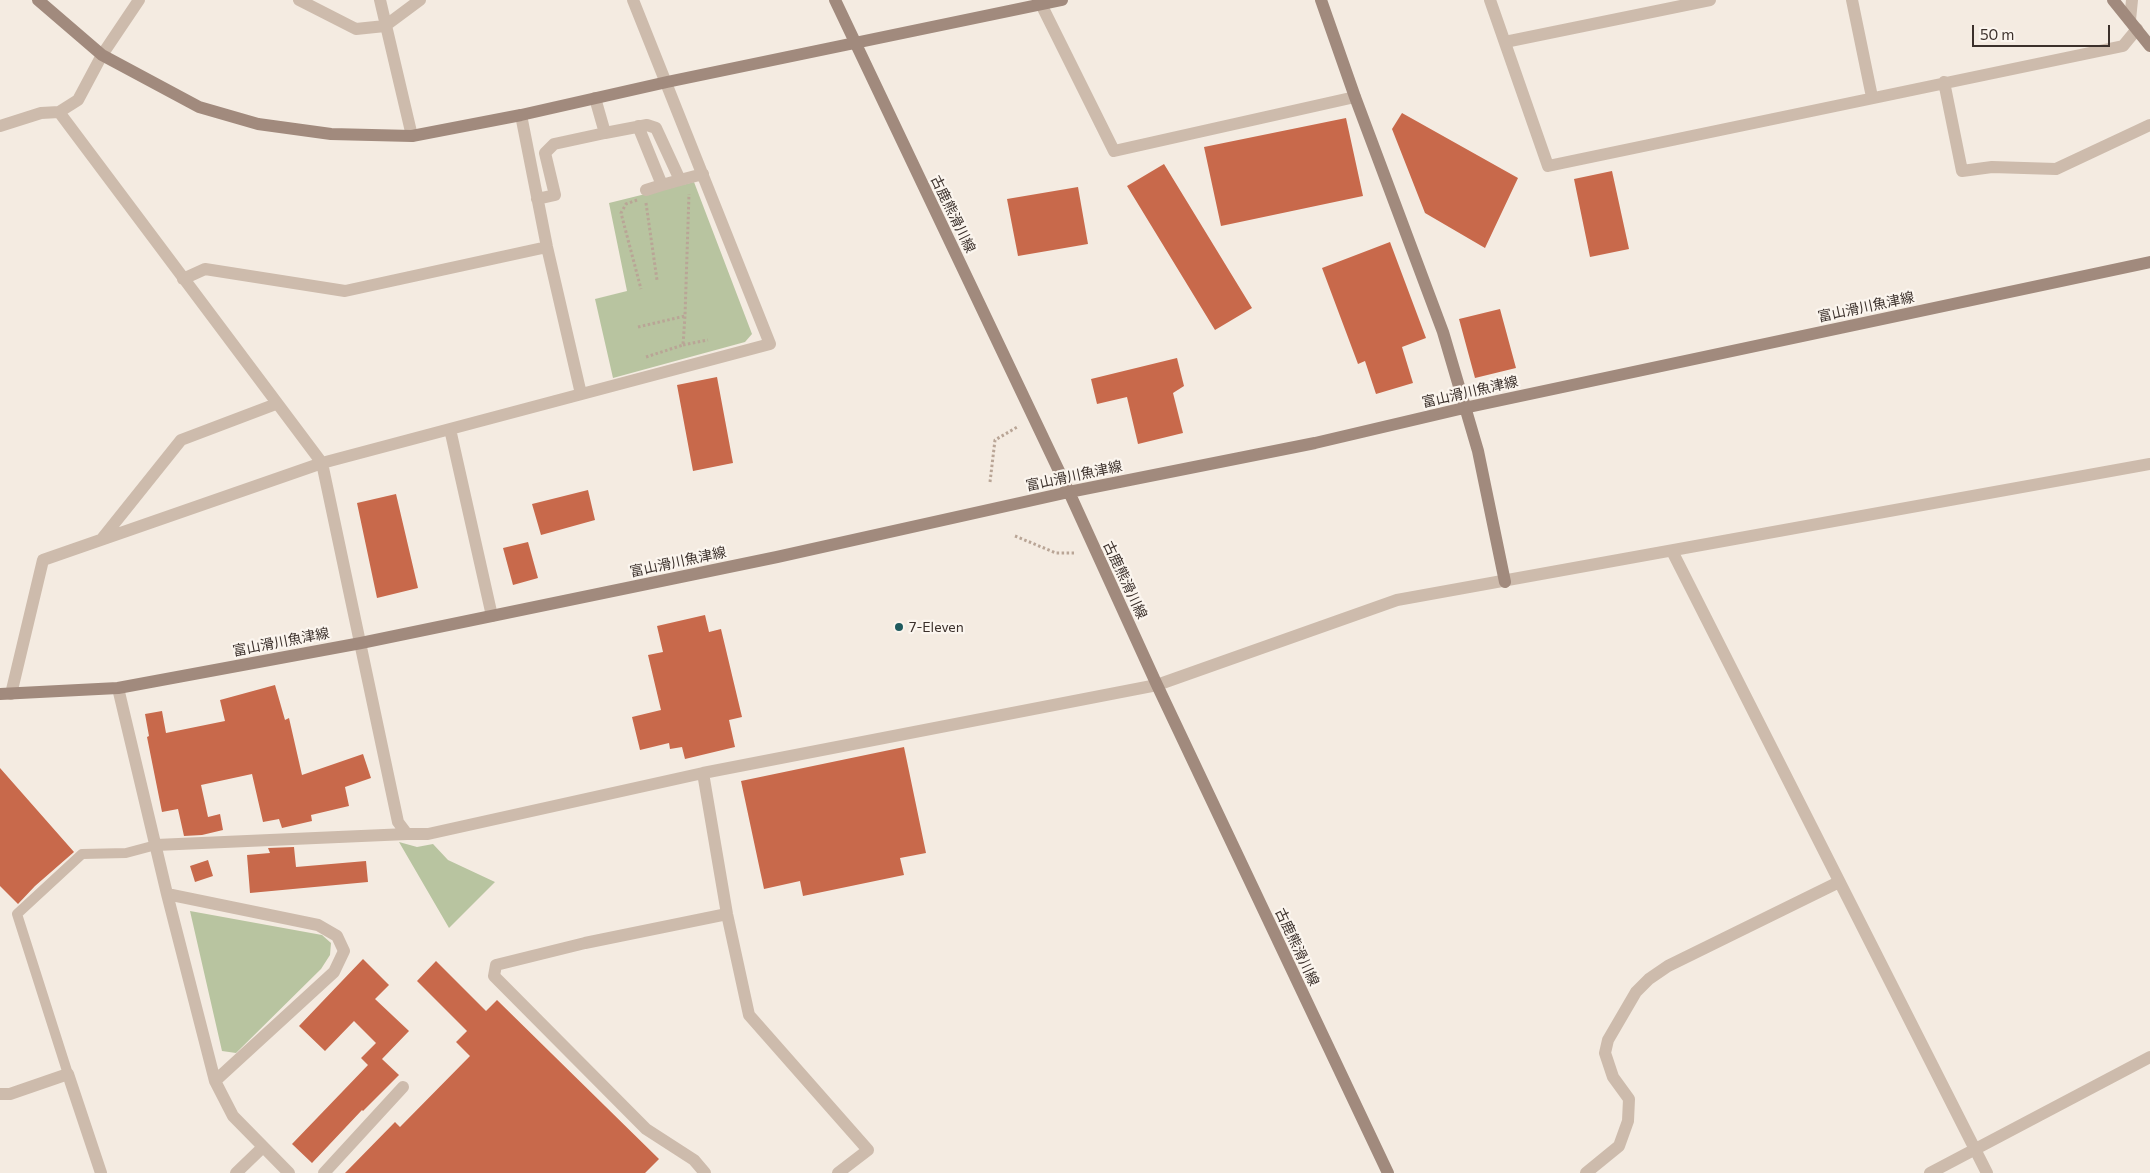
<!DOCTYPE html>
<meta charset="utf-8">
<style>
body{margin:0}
#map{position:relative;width:2150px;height:1173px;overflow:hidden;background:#f4ebe1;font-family:Commissioner,sans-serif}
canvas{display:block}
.scale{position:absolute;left:1972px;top:25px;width:138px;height:22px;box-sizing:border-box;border:2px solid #3b302b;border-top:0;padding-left:6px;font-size:15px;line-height:18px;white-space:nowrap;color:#3b302b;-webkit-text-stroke:4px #fbf5ee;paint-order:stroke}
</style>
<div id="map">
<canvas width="2150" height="1173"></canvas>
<div class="scale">50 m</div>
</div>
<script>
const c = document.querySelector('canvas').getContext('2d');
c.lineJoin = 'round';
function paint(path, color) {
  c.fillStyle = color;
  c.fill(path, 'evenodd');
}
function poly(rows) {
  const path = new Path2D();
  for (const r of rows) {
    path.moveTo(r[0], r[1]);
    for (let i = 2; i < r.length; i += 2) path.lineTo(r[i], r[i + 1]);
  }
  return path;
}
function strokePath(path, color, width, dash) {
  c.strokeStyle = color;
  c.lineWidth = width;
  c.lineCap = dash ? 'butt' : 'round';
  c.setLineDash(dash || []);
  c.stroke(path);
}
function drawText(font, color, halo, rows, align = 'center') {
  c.font = font + ' Commissioner,"Noto Sans JP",sans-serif';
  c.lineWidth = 4.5;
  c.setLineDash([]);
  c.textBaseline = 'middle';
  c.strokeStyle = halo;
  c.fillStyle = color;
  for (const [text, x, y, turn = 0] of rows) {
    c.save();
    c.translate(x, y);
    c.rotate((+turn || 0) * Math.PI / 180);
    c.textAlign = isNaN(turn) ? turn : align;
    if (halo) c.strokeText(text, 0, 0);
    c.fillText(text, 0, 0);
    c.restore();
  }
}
paint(poly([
 [694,182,752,334,745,342,613,378,595,299,627,291,609,203],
 [399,842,417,847,433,844,448,860,495,882,449,928],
 [190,911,322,935,331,943,330,955,321,969,236,1053,222,1051]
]), '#b8c4a0');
paint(poly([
 [1402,113,1518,178,1485,248,1425,213,1392,129],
 [1346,118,1363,196,1221,226,1204,147],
 [1164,164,1252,308,1215,330,1127,186],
 [1612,171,1629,249,1590,257,1574,179],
 [1078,187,1088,244,1018,256,1007,199],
 [1390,242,1426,338,1402,347,1413,383,1376,394,1365,361,1358,364,1322,268],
 [1500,309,1516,368,1475,378,1459,319],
 [1177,358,1184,386,1173,393,1183,433,1138,444,1127,397,1097,404,1091,379],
 [717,377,733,463,693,471,677,385],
 [588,490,595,520,541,535,532,504],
 [396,494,418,588,377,598,357,503],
 [528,542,538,578,513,585,503,548],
 [705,615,709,632,721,629,742,717,729,720,735,747,685,759,682,747,670,749,669,743,640,750,632,717,661,710,648,655,663,652,657,626],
 [275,685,285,720,289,718,302,775,363,754,371,778,345,787,349,806,311,815,312,821,282,828,279,819,263,822,252,774,201,785,208,817,220,814,223,830,202,835,184,836,178,809,162,812,147,737,149,736,145,714,162,711,166,733,225,721,220,700],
 [904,747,926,853,900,858,904,875,803,896,800,881,764,889,741,781],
 [0,768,74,852,35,886,18,904,0,886],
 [294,847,296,867,366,861,368,882,250,893,247,855,270,853,268,848],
 [208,860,213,876,195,882,190,866],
 [363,959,389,985,375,999,409,1031,382,1059,399,1075,363,1111,362,1110,312,1163,292,1144,368,1065,361,1058,376,1043,354,1021,325,1051,299,1026],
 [436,961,486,1011,497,1000,659,1159,645,1173,345,1173,395,1122,400,1127,470,1056,456,1042,467,1031,417,981]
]), '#c8694b');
strokePath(poly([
 [637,200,626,204,621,213,641,289],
 [646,203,657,280],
 [638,327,685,316,689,194],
 [683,345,708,340],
 [646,357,683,345,685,316],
 [990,482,995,440,1019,426],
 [1015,536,1056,553,1074,553]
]), '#b9a596', 3, [2.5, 2.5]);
strokePath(poly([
 [68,1074,17,914,82,854,126,853,156,845]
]), '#cdbbac', 10);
strokePath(poly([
 [299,0,356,29,385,26,420,0],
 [380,0,412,136],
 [1039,0,1114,151,1355,97],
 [1490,0,1548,166,2123,46,2137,29],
 [1852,0,1872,97],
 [2130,20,2132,0],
 [1505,42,1710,0],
 [1944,82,1962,171,1992,167,2056,169,2150,125],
 [59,112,322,463,398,822,407,834,428,834,703,773,1157,685,1397,600,2150,464],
 [521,115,547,247,581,394],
 [0,126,41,113,59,112,78,100,102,55,139,0],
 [638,126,662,185,680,180],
 [605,133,647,125,656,128,680,180,703,174],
 [646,190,662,185],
 [537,199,555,195,545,153,554,144,605,133,595,98],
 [183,279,205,269,345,291,547,247],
 [450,429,492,616],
 [101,540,181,440,276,404],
 [1672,551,1987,1173],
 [118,688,167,894,215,1081,233,1116,289,1173],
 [11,694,43,560,322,463,770,344,633,0],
 [703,773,727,914,749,1015,868,1150,838,1173],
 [156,845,407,834],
 [167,894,318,925,337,936,344,951,334,972,215,1081],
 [0,1094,10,1094,68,1074,101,1173],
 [236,1173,263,1147],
 [324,1173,403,1087],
 [705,1173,694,1160,646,1129,494,976,496,965,585,943,727,914],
 [1586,1173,1619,1146,1628,1121,1629,1099,1613,1077,1605,1053,1608,1040,1636,992,1649,979,1668,966,1839,882],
 [1930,1173,2150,1057]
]), '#cdbbac', 12);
strokePath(poly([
 [38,0,102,55,199,107,258,124,331,134,412,136,521,115,667,82,1062,0],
 [835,0,1069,492,1157,685,1388,1173],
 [1321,0,1355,97,1443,332,1478,451,1505,582],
 [2113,0,2150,46],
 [0,694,118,688,361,643,777,557,1069,492,1315,443,1464,408,2150,262]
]), '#a18a7d', 12);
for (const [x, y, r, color] of [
 [899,627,5,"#1f5a5e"]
]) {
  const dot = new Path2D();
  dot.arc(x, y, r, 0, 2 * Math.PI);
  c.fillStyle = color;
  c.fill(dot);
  strokePath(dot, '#fbf5ee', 2);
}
drawText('14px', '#3b302b', '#fbf5ee', [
 ["古鹿熊滑川線",953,214,64],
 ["富山滑川魚津線",1866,307,-12],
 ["富山滑川魚津線",1470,392,-13],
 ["富山滑川魚津線",1074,476,-12],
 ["富山滑川魚津線",678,562,-12],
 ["古鹿熊滑川線",1125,580,65],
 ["富山滑川魚津線",281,642,-11],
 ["古鹿熊滑川線",1297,947,65]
]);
drawText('14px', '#3b302b', '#fbf5ee', [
 ["7-Eleven",909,627]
], 'left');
</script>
